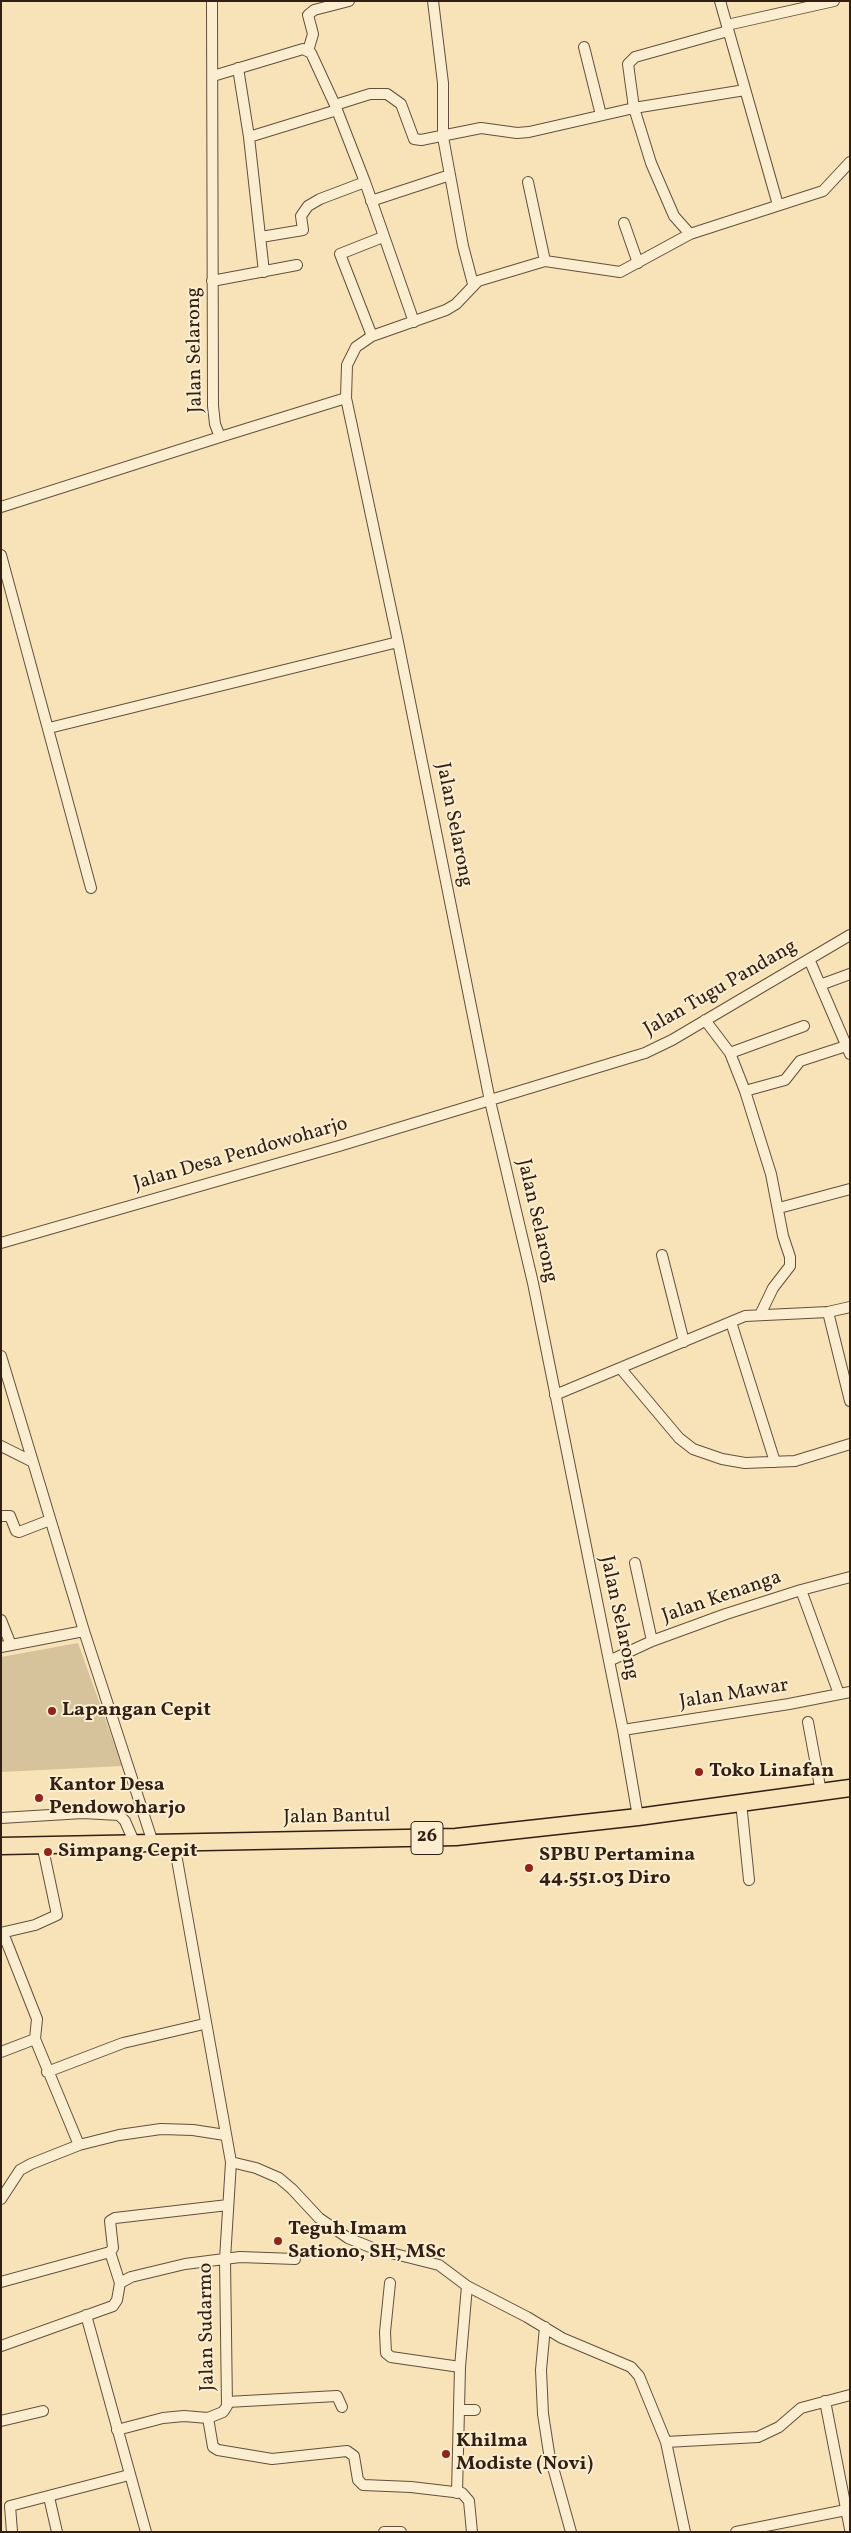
<!DOCTYPE html>
<style>
body{margin:0}
#map{position:relative;width:851px;height:2533px;overflow:hidden;background:#f7e3b7;font-family:Vollkorn,serif}
canvas{display:block}
.frame{position:absolute;inset:0;border:2px solid #321f13;pointer-events:none}
</style>
<div id="map">
<canvas width="851" height="2533"></canvas>
<div class="frame"></div>
</div>
<script>
const c = document.querySelector('canvas').getContext('2d');
c.lineJoin = 'round';
function paint(path, color) {
  c.fillStyle = color;
  c.fill(path, 'evenodd');
}
function poly(rows) {
  const path = new Path2D();
  for (const r of rows) {
    path.moveTo(r[0], r[1]);
    for (let i = 2; i < r.length; i += 2) path.lineTo(r[i], r[i + 1]);
  }
  return path;
}
function strokePath(path, color, width, dash) {
  c.strokeStyle = color;
  c.lineWidth = width;
  c.lineCap = dash ? 'butt' : 'round';
  c.setLineDash(dash || []);
  c.stroke(path);
}
function drawText(font, color, halo, rows, align = 'center') {
  c.font = font + ' Vollkorn,serif';
  c.lineWidth = 4;
  c.setLineDash([]);
  c.textBaseline = 'middle';
  c.strokeStyle = halo;
  c.fillStyle = color;
  for (const [text, x, y, turn = 0] of rows) {
    c.save();
    c.translate(x, y);
    c.rotate((+turn || 0) * Math.PI / 180);
    c.textAlign = isNaN(turn) ? turn : align;
    if (halo) c.strokeText(text, 0, 0);
    c.fillText(text, 0, 0);
    c.restore();
  }
}
paint(poly([
 [78,1643,122,1766,1,1772,1,1657]
]), '#d6c29b');
const minor = poly([
 [212,1,213,406,215,424,220,437,346,398,398,642,490,1101,533,1283,623,1730,638,1817],
 [433,1,443,83,443,137,463,246,473,284],
 [720,1,778,205],
 [727,25,834,1],
 [584,47,601,115],
 [308,51,313,34,308,15,314,10,349,1],
 [238,68,249,137,264,272],
 [213,76,303,49,311,53,335,105,365,182,414,322],
 [335,105,370,94,387,94,401,104,414,139,421,140,481,128,517,133,529,132,634,108,745,90],
 [249,137,337,110],
 [528,182,545,261],
 [371,201,450,175],
 [624,223,638,263],
 [690,234,674,216,651,163,634,108,628,64,635,57,728,31],
 [261,237,303,230,301,216,308,206,320,199,365,182],
 [212,281,297,265],
 [372,336,340,254,383,237],
 [346,398,347,365,356,347,372,336,446,310,456,304,478,281,545,261,620,272,690,234,823,191,850,162],
 [1,507,220,437],
 [1,555,91,888],
 [49,728,398,642],
 [809,959,850,1054],
 [820,985,850,974],
 [705,1020,730,1053,745,1091,771,1174,783,1236,790,1257,790,1266,773,1288,760,1315],
 [730,1053,804,1026],
 [745,1091,785,1080,800,1061,846,1046],
 [779,1208,850,1189],
 [1,1243,339,1146,645,1053,672,1040,850,935],
 [662,1255,684,1342],
 [828,1312,850,1401],
 [731,1322,775,1462],
 [1,1356,84,1631,153,1843],
 [621,1369,679,1438,693,1449,722,1459,745,1463,795,1461,850,1444],
 [555,1395,745,1316,828,1312,850,1307],
 [1,1446,33,1462],
 [1,1516,10,1516,16,1531,19,1532,50,1520],
 [635,1563,652,1641],
 [801,1590,839,1694],
 [1,1620,11,1645],
 [1,1647,84,1631],
 [609,1661,652,1641,726,1614,801,1590,850,1577],
 [808,1722,821,1792],
 [623,1730,789,1704,850,1692],
 [741,1802,749,1880],
 [1,1818,83,1813,119,1815,125,1821,135,1844],
 [1,1933,35,1925,57,1915,42,1844],
 [3,1933,37,2019,35,2039],
 [35,2039,79,2145],
 [1,2052,35,2039],
 [47,2072,123,2043,204,2024],
 [231,2162,256,2168,279,2178,292,2189,319,2218,348,2238,375,2249,439,2265,467,2286,527,2317,562,2338,631,2367,639,2376,666,2442,685,2532],
 [1,2199,20,2170,31,2164,79,2145,119,2135,161,2129,193,2130,225,2135],
 [110,2252,120,2283],
 [1,2282,110,2252,113,2248,110,2221,115,2218,228,2205],
 [390,2283,385,2332,386,2353,391,2357,460,2367],
 [86,2315,146,2532],
 [545,2327,541,2370,543,2414,549,2453,571,2532],
 [1,2346,113,2306,117,2300,120,2283,131,2277,185,2264,240,2257,295,2259],
 [825,2401,850,2529],
 [227,2402,337,2396,342,2407],
 [459,2410,475,2410],
 [208,2418,213,2447,218,2450,272,2459,347,2451,354,2456,358,2480,363,2485,411,2487,462,2493,469,2501,472,2532],
 [1,2421,43,2411],
 [117,2430,163,2418,184,2416,208,2418,223,2412,227,2406,225,2259,231,2162,174,1843],
 [666,2442,758,2437,779,2427,801,2408,850,2395],
 [457,2493,460,2367,467,2286],
 [49,2497,57,2532],
 [12,2532,10,2506,129,2475],
 [384,2532,401,2532],
 [736,2532,846,2510]
]);
const primary = poly([
 [1,1846,456,1837,638,1817,850,1788]
]);
strokePath(minor, '#63503c', 12);
strokePath(primary, '#321f13', 19);
strokePath(minor, '#faedd0', 10);
strokePath(primary, '#f7e3b7', 16);
for (const [x, y, r, color] of [
 [52,1711,5,"#8f2418"],
 [699,1772,5,"#8f2418"],
 [39,1798,5,"#8f2418"],
 [48,1852,5,"#8f2418"],
 [529,1868,5,"#8f2418"],
 [278,2241,5,"#8f2418"],
 [446,2454,5,"#8f2418"]
]) {
  const dot = new Path2D();
  dot.arc(x, y, r, 0, 2 * Math.PI);
  c.fillStyle = color;
  c.fill(dot);
  strokePath(dot, '#faedd0', 2);
}
for (const [x, y, w] of [
 [427,1838,32]
]) {
  const box = new Path2D();
  box.roundRect(x - w / 2, y - 16.5, w, 33, 4);
  c.fillStyle = '#faedd0';
  c.fill(box);
  strokePath(box, '#321f13', 1);
}
drawText('bold 19px', '#321f13', null, [
 ["26",427,1838]
]);
drawText('20px', '#321f13', '#faedd0', [
 ["Jalan Selarong",196,350,-91],
 ["Jalan Selarong",453,825,79],
 ["Jalan Tugu Pandang",721,989,-30],
 ["Jalan Desa Pendowoharjo",241,1155,-16],
 ["Jalan Selarong",536,1221,77],
 ["Jalan Kenanga",722,1598,-19],
 ["Jalan Selarong",618,1618,78],
 ["Jalan Mawar",734,1695,-9],
 ["Jalan Bantul",337,1818,-1],
 ["Jalan Sudarmo",208,2327,-91]
]);
drawText('bold 20px', '#321f13', '#faedd0', [
 ["Lapangan Cepit",62,1711],
 ["Toko Linafan",709,1772],
 ["Kantor Desa",49,1786],
 ["Pendowoharjo",49,1809],
 ["Simpang Cepit",58,1852],
 ["SPBU Pertamina",539,1856],
 ["44.551.03 Diro",539,1879],
 ["Teguh Imam",288,2230],
 ["Sationo, SH, MSc",288,2253],
 ["Khilma",456,2442],
 ["Modiste (Novi)",456,2465]
], 'left');
</script>
